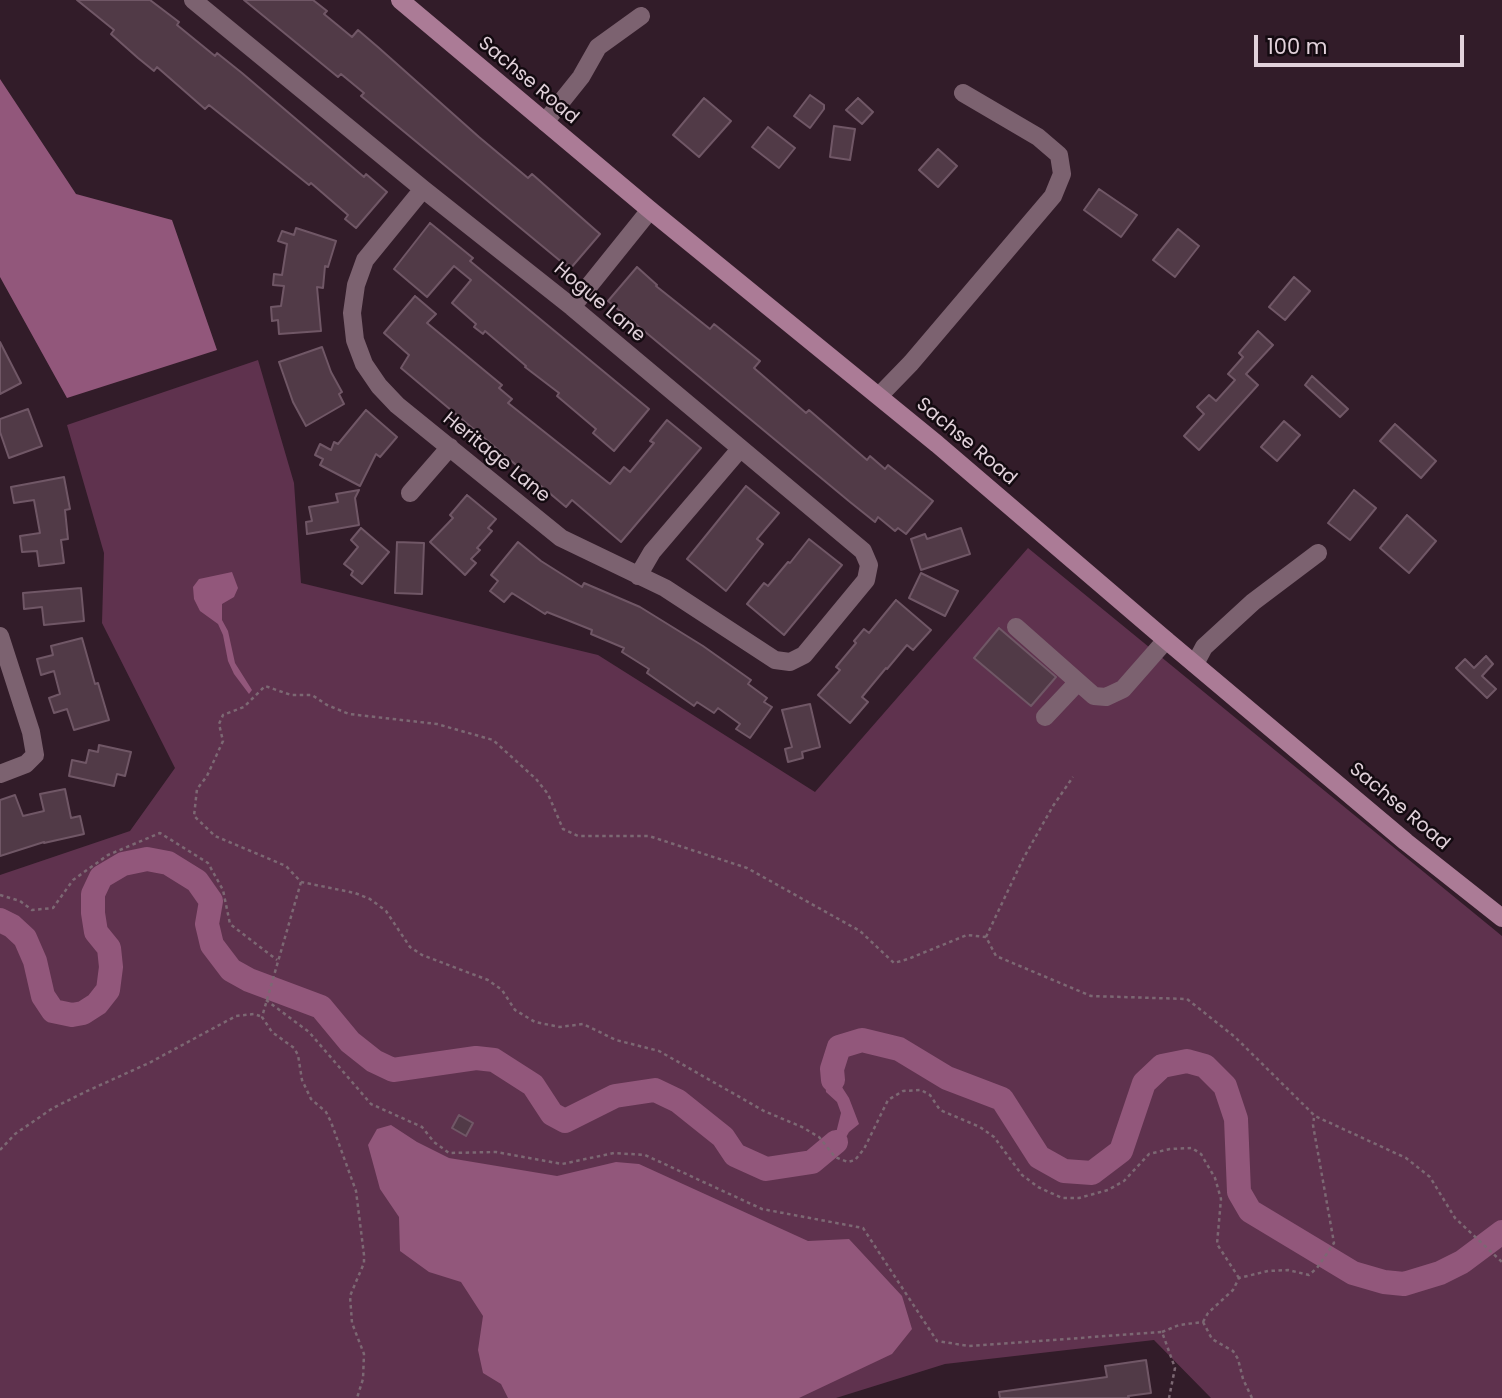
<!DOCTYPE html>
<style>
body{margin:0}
#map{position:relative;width:1502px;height:1398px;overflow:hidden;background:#321c29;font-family:Poppins,sans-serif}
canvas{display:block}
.scale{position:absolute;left:1254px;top:35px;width:210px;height:32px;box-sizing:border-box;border:4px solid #e2d2db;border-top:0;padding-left:9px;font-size:21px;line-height:24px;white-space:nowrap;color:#e2d2db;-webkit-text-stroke:5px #130a10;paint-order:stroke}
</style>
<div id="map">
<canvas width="1502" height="1398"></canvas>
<div class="scale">100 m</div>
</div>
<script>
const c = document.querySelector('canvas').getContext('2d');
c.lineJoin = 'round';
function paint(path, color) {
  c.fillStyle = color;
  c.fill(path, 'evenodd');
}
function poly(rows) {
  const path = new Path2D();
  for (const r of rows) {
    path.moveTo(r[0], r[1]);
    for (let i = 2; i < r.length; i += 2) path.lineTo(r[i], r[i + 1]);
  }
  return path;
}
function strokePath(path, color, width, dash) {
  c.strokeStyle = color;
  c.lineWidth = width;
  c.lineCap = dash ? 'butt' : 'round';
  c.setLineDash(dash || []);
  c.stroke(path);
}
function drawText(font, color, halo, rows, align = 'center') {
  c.font = font + ' Poppins,sans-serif';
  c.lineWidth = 5;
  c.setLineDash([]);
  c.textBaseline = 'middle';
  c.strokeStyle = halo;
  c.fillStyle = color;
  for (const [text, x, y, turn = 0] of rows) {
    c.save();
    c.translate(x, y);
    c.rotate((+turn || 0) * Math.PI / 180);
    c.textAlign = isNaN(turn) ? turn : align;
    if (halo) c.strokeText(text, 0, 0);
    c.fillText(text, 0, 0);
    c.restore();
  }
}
paint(poly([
 [258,360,294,483,301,583,598,655,815,792,1028,548,1502,936,1502,1398,1211,1398,1154,1340,945,1364,836,1398,0,1398,0,875,130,831,175,768,102,623,104,553,67,425]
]), '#5f324e');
paint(poly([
 [0,79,76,194,172,220,217,350,67,398,0,277],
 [232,572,238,588,234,597,222,604,222,620,228,631,235,663,252,690,249,694,234,674,228,661,223,635,218,624,200,611,194,599,193,587,199,579],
 [829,1047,839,1047,847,1055,840,1084,849,1098,859,1124,849,1132,840,1148,818,1164,804,1158,813,1156,829,1143,836,1133,841,1113,837,1102,826,1092,824,1066],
 [391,1125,417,1142,449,1158,557,1176,616,1162,639,1164,808,1241,849,1239,902,1296,912,1329,892,1354,799,1398,508,1398,501,1384,483,1373,478,1350,483,1316,461,1282,429,1272,400,1251,399,1217,380,1189,368,1145,377,1129],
 [1502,1221,1502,1242,1466,1267,1459,1258]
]), '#92577b');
strokePath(poly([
 [0,920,12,926,25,938,35,961,43,996,53,1011,72,1015,83,1013,97,1004,108,990,111,967,109,948,96,932,93,913,93,894,101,877,123,864,147,859,168,863,197,881,211,901,207,924,212,945,231,970,249,980,321,1007,350,1042,374,1061,393,1070,476,1058,494,1060,533,1085,552,1114,565,1121,615,1096,655,1090,678,1101,723,1137,735,1155,766,1169,812,1162,836,1142],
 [833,1080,832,1069,839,1047,862,1040,899,1049,947,1078,1002,1099,1039,1157,1064,1171,1092,1173,1121,1151,1144,1083,1162,1066,1187,1061,1205,1066,1225,1086,1236,1119,1239,1192,1250,1211,1353,1273,1384,1282,1404,1284,1440,1273,1462,1262,1502,1232]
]), '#92577b', 24);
const building = poly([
 [77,0,150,0,179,22,177,25,215,56,217,53,242,73,364,177,366,174,387,192,356,228,345,219,348,215,311,183,309,185,209,105,205,109,157,67,154,71,138,58,111,34,114,30,77,0],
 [244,0,313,0,327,11,324,14,352,37,358,30,379,48,479,137,528,178,532,174,600,234,570,269,361,96,364,93,341,74,338,77,244,0],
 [810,95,824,105,824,109,810,128,794,116,810,95],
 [704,98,731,121,699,157,673,135,704,98],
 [858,98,873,112,862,124,846,110,858,98],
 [834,126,855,129,850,160,830,157,834,126],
 [768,127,795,148,779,168,752,147,768,127],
 [938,149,957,166,938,187,919,170,938,149],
 [1099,189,1137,215,1121,237,1084,210,1099,189],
 [430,223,473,258,470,261,649,409,614,451,593,433,596,429,557,396,559,393,525,367,526,366,485,331,483,334,474,327,476,324,452,303,471,280,454,266,427,297,394,269,430,223],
 [296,228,336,241,328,267,325,266,323,288,317,287,321,331,279,334,278,320,272,321,271,307,281,306,284,286,273,285,274,274,282,275,287,244,278,241,282,231,294,235,296,228],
 [1178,229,1199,246,1175,277,1153,260,1178,229],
 [637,267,657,285,656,286,710,329,714,324,760,361,754,368,806,413,809,410,867,460,870,456,885,469,888,465,933,501,906,534,898,528,895,531,878,517,875,522,850,502,608,301,637,267],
 [1294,277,1310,291,1285,320,1269,307,1294,277],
 [415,296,436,314,427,323,502,385,499,388,512,399,508,403,610,484,624,467,630,472,654,443,650,441,667,420,701,448,621,542,572,500,566,507,401,368,409,355,384,333,415,296],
 [1258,331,1273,345,1246,374,1258,385,1199,450,1184,436,1204,414,1197,407,1209,395,1216,401,1235,380,1228,374,1243,357,1239,353,1258,331],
 [0,342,21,383,0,394,0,342],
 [322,347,331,372,342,392,339,394,344,404,306,426,293,402,279,362,322,347],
 [1312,376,1348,409,1340,417,1305,385,1312,376],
 [28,409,42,446,9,458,0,432,0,419,28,409],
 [366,410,397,437,380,457,376,454,360,486,320,465,323,459,315,455,320,444,331,450,334,442,338,444,366,410],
 [1284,421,1300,435,1277,461,1261,447,1284,421],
 [1395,424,1436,461,1421,478,1380,441,1395,424],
 [64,477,70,509,65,510,68,539,61,540,64,563,39,566,37,551,22,552,20,536,40,533,34,500,14,503,11,487,64,477],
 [746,486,779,513,757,539,763,544,726,591,687,559,746,486],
 [359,490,355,498,359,525,307,534,306,522,312,521,309,507,338,502,336,494,359,490],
 [1354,490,1376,508,1350,540,1328,523,1354,490],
 [467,495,496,519,488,528,492,531,477,548,480,550,471,559,476,563,465,575,430,542,453,518,450,515,467,495],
 [1407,515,1436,541,1409,573,1380,548,1407,515],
 [361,528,389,552,362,584,351,575,353,571,344,564,358,547,351,540,361,528],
 [961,528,970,554,921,570,911,539,925,534,927,539,961,528],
 [809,539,842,565,784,635,747,604,764,583,768,586,788,562,790,563,809,539],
 [397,542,424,543,422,594,395,593,397,542],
 [518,542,541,561,582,587,584,583,640,607,703,646,751,680,748,684,767,698,764,702,772,707,750,738,736,729,740,724,718,708,714,713,697,702,694,706,647,673,649,669,622,652,624,648,591,634,592,630,547,612,545,614,512,593,504,602,490,591,498,581,491,575,518,542],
 [921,573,958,591,945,616,909,598,921,573],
 [81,588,84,621,44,625,42,607,24,609,23,593,81,588],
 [896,600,931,630,913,650,907,645,887,669,886,668,862,697,868,702,850,723,818,695,840,670,836,667,856,643,854,641,864,629,869,633,896,600],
 [999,628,1056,677,1031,706,974,658,999,628],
 [82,638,95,684,98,683,109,720,74,730,67,709,54,713,49,698,60,694,54,671,41,675,37,659,53,655,51,646,82,638],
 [1486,656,1493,664,1482,676,1496,689,1487,698,1456,668,1465,659,1474,668,1486,656],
 [810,704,820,747,802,752,803,758,788,762,785,749,792,747,782,710,810,704],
 [99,745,131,752,125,776,117,774,114,786,69,776,72,760,86,763,89,750,98,752,99,745],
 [65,789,71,818,80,816,84,834,44,843,44,842,0,856,0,800,15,795,23,816,44,811,40,794,65,789],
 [459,1115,473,1123,466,1136,452,1128,459,1115],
 [1146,1360,1151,1393,1128,1396,1129,1398,1000,1398,999,1392,1107,1377,1105,1366,1146,1360]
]);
paint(building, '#513a47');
strokePath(building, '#705766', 2);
strokePath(poly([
 [301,882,262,1017,272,1032,294,1048,298,1055,302,1080,311,1099,326,1112,331,1122,356,1191,364,1255,364,1263,350,1296,352,1323,364,1354,363,1379,357,1398],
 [0,895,20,901,32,910,53,908,73,880,108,855,160,833,208,863,223,890,230,924,277,960],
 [986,937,1023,859,1053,806,1073,777],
 [266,1000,309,1032,371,1104,422,1127,434,1142,449,1153,496,1152,562,1164,614,1153,645,1155,762,1209,863,1228,937,1341,969,1346,1162,1332,1175,1368,1169,1398],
 [0,1150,15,1134,53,1108,85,1092,149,1063,236,1016,254,1014,260,1016],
 [1239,1278,1217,1244,1221,1199,1215,1178,1201,1154,1192,1148,1170,1149,1149,1154,1124,1181,1108,1190,1079,1198,1062,1198,1038,1187,1022,1175,994,1137,980,1127,940,1110,930,1095,921,1090,903,1091,888,1100,864,1149,855,1160,848,1162,835,1157,819,1137,802,1127,764,1111,659,1051,616,1040,583,1024,560,1027,535,1022,515,1010,502,990,488,980,422,955,410,947,386,911,370,899,355,893,301,882,286,866,215,836,194,816,197,789,207,776,223,741,219,724,223,715,244,707,265,686,291,695,312,695,327,705,349,714,437,724,493,740,536,779,548,794,563,829,578,836,649,836,747,868,860,931,894,963,908,959,967,935,986,937,996,956,1091,996,1187,999,1235,1037,1315,1116,1406,1158,1430,1177,1455,1218,1502,1262],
 [1203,1322,1208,1313,1233,1290,1239,1278,1268,1271,1288,1270,1309,1275,1317,1268,1334,1243,1313,1125,1314,1118],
 [1203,1322,1212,1339,1233,1351,1238,1359,1243,1379,1252,1398],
 [1162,1332,1179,1325,1203,1322]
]), '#7c6873', 2.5, [3.5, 3.5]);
strokePath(poly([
 [193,0,423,189,572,307,863,551,869,565,866,580,804,655,790,662,775,660,665,588,561,538,397,405,379,386,364,364,355,340,352,313,356,285,365,260,423,189],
 [545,122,581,77,598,47,641,16],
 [572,307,650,210],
 [879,396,911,363,1053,196,1062,174,1059,155,1038,137,963,93],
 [410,493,450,447],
 [638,576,652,552,740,449],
 [1016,627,1094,696,1106,697,1123,689,1166,640],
 [0,636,31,732,35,755,26,764,0,774],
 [1195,664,1204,647,1253,602,1318,553],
 [1045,717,1078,682]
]), '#7c6270', 18);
strokePath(poly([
 [400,0,650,210,937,444,1166,640,1406,842,1502,918]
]), '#ab7b96', 18);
drawText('19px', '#e2d2db', '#130a10', [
 ["Sachse Road",528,81,40],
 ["Hogue Lane",599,303,40],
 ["Sachse Road",966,442,40],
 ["Heritage Lane",496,458,39],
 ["Sachse Road",1399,807,40]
]);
</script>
